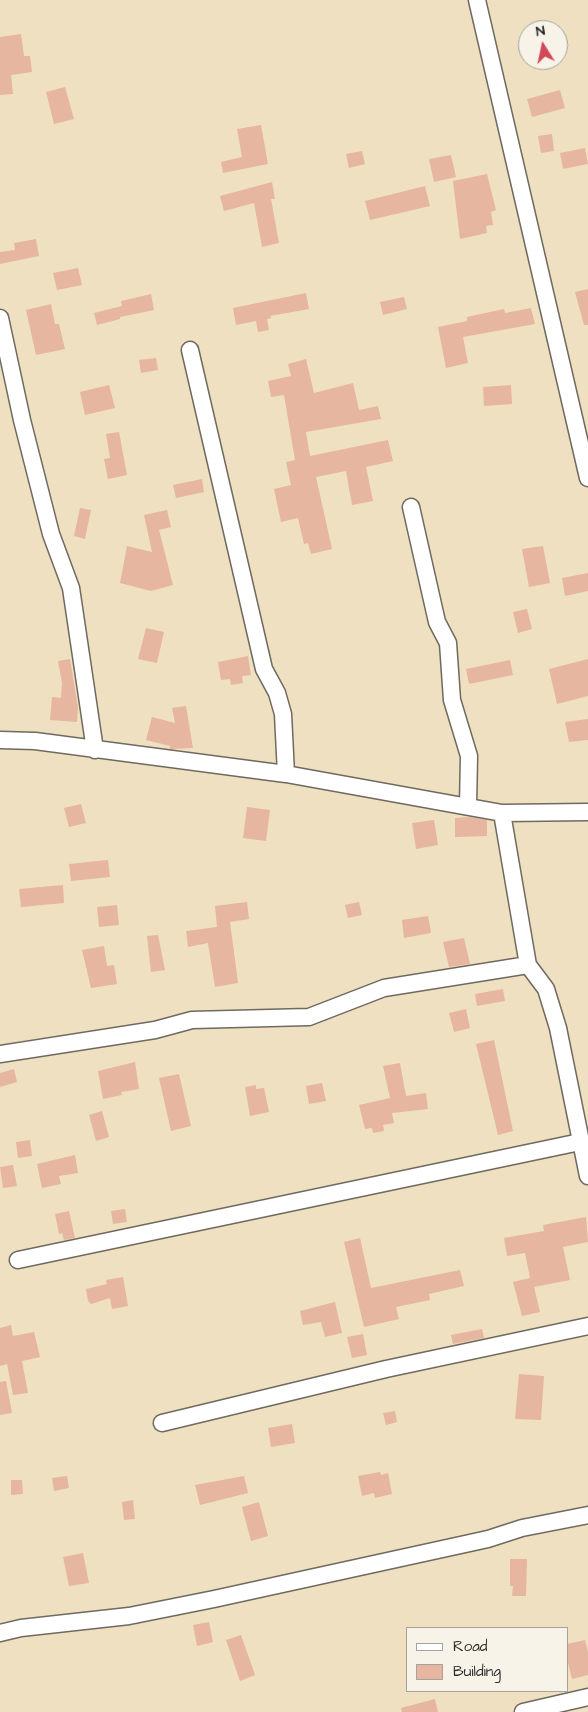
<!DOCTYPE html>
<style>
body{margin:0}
#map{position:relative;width:588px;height:1712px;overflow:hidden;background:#eee0c0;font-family:"Architects Daughter",sans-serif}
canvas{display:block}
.legend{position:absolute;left:406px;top:1627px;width:162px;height:65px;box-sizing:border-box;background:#f7f3e8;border:1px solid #a5a39c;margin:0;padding:6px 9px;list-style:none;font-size:15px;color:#2b2b2b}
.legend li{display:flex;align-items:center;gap:10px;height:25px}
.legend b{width:25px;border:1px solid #a5a39c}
.north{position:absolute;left:518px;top:20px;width:50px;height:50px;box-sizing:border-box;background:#f7f3e8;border:1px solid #a5a39c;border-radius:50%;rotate:350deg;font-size:14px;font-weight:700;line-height:20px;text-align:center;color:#2b2b2b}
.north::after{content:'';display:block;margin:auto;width:18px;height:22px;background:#d1495b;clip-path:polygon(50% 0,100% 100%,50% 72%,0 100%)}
</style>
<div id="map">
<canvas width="588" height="1712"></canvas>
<ul class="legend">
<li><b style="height:6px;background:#fff"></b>Road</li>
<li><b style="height:14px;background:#e6b6a0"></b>Building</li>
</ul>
<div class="north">N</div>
</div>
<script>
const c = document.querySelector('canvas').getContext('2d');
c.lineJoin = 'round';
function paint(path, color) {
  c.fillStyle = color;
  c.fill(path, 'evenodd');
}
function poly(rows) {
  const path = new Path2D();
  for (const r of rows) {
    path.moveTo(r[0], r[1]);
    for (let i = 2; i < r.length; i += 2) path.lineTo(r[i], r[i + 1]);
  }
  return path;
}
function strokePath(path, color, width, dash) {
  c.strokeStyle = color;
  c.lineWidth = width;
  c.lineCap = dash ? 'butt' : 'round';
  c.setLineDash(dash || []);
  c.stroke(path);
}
paint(poly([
 [21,34,24,56,30,56,32,72,11,75,13,94,0,95,0,37],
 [65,87,74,119,54,124,46,92],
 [560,90,565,108,532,117,527,99],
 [261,125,268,164,223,173,221,162,242,157,237,129],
 [552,134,554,151,541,153,538,136],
 [585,148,588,164,563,169,560,153],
 [362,151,365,164,349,168,346,154],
 [451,155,456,177,434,182,429,159],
 [487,174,496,210,491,212,493,225,486,226,487,233,460,239,453,181],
 [272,182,275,199,271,199,279,243,262,247,254,203,224,211,220,196],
 [425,186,430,206,370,220,365,201],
 [36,239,39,256,0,264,0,252,15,250,14,243],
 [78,268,82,285,57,290,53,273],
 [588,289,588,325,584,325,575,292],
 [306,293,309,309,270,316,271,318,267,319,269,330,258,332,256,321,236,325,233,308],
 [151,294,154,310,120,317,120,319,97,325,94,313,122,306,121,301],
 [404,297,407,309,383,315,380,302],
 [51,304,55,324,59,324,65,349,36,355,26,310],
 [531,308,535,324,463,337,468,363,446,368,438,327,467,321,467,317,504,309,505,313],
 [156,358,158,370,141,373,139,360],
 [306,359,314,393,353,383,359,410,378,406,381,419,306,432,310,456,388,440,393,461,366,467,373,501,352,505,346,471,316,477,332,549,311,554,308,543,304,544,298,518,281,522,274,489,291,485,286,462,295,460,284,395,271,397,268,381,291,376,288,364],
 [109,385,115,408,85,415,80,392],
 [511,385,512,404,484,406,483,387],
 [119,432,127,475,108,479,104,459,110,458,106,434],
 [202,479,204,492,176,498,173,485],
 [80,508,91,510,85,539,74,536],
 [167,510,171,527,159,530,173,585,151,591,120,583,127,546,152,552,144,515],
 [543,546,550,583,529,587,522,549],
 [588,573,588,591,565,596,562,578],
 [527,609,532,629,518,633,513,612],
 [146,628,164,632,157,663,138,659],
 [248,656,251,675,242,676,243,683,231,685,230,679,221,680,218,662],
 [70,659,78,707,77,722,50,720,52,697,61,698,62,683,58,661],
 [588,659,588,696,557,704,549,669],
 [510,660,513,675,469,684,466,669],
 [186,706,193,748,170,749,170,746,146,740,152,717,175,723,172,708],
 [588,719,588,740,569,742,565,722],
 [81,804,86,823,69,827,64,808],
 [247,807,270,810,266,841,243,838],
 [470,817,487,820,487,836,455,837,455,818],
 [434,820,438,845,416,849,412,823],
 [108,860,110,877,71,881,69,864],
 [63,885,64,903,21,907,19,889],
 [247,902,249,919,230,922,238,983,215,987,208,943,188,947,186,931,217,927,215,906],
 [359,902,362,915,348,918,345,905],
 [117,905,119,925,99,927,97,907],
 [428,916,431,933,404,938,402,920],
 [158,935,165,970,151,972,147,936],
 [464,938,470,964,449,967,443,942],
 [104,946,107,966,114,965,117,984,91,988,82,950],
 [503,989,505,1001,477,1006,475,994],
 [466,1009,470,1028,454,1032,449,1013],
 [494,1040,513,1131,498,1135,476,1044],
 [135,1062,139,1089,121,1092,122,1095,103,1099,98,1071],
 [400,1063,406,1096,426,1093,428,1109,392,1113,394,1123,383,1125,384,1131,373,1133,372,1128,365,1129,359,1105,390,1098,383,1066],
 [14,1069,17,1082,0,1087,0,1073],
 [179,1074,191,1126,171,1131,159,1078],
 [322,1083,326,1101,309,1104,306,1086],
 [256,1085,256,1089,264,1088,269,1112,250,1116,245,1087],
 [102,1111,109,1137,96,1141,89,1115],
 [30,1140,32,1156,18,1158,16,1142],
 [75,1155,78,1173,59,1176,61,1184,42,1188,37,1164],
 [13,1165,17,1186,3,1188,0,1167],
 [125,1209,127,1222,113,1224,111,1211],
 [69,1211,75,1238,64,1240,62,1233,59,1234,55,1214],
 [586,1217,588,1242,563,1247,570,1280,534,1287,540,1312,522,1316,513,1282,530,1278,525,1253,507,1256,504,1238,544,1231,543,1225],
 [360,1238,371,1288,460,1270,464,1286,429,1294,430,1300,396,1307,399,1319,364,1327,344,1242],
 [123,1277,128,1306,112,1309,110,1298,91,1304,88,1301,86,1289,107,1284,106,1280],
 [335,1302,342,1333,325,1337,321,1322,303,1325,300,1311],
 [11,1325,13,1336,34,1332,40,1357,22,1361,28,1393,13,1395,7,1364,0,1366,0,1328],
 [482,1329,484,1338,453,1344,451,1335],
 [363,1334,367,1355,352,1358,347,1337],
 [519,1374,544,1376,541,1420,515,1419],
 [6,1381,12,1413,0,1415,0,1382],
 [395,1411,397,1422,386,1425,383,1413],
 [292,1424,295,1443,271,1447,268,1428],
 [380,1472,381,1475,388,1473,392,1494,375,1498,374,1493,362,1496,358,1476],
 [67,1476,69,1488,54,1491,52,1478],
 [244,1476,248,1493,200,1505,195,1485],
 [11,1480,22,1480,23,1494,11,1495],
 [133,1500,135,1519,124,1520,122,1502],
 [259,1502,268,1536,251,1541,242,1507],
 [83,1553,89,1583,69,1586,63,1557],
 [510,1559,527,1559,526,1596,512,1596,513,1586,510,1586],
 [209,1622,213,1642,197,1646,193,1625],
 [241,1635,255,1675,240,1681,226,1640],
 [585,1640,588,1652,588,1675,572,1679,567,1659,567,1644],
 [435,1699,438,1712,402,1712,401,1708]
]), '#e6b6a0');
const minor = poly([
 [477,0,588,478],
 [0,318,22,420,51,534,71,588,95,750],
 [190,350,264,669,277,693,283,714,286,774],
 [411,507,437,622,448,643,452,700,469,756,468,806],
 [0,740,35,741,286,774,502,813,588,812],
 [502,813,528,965,546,989,558,1028,588,1176],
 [0,1054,155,1030,192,1020,309,1017,384,988,528,965],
 [18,1260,580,1142],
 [162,1423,386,1369,588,1326],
 [0,1633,21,1628,129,1616,214,1599,488,1539,522,1528,588,1515],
 [523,1712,588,1697]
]);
strokePath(minor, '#6f6a5f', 19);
strokePath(minor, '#fff', 16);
</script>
